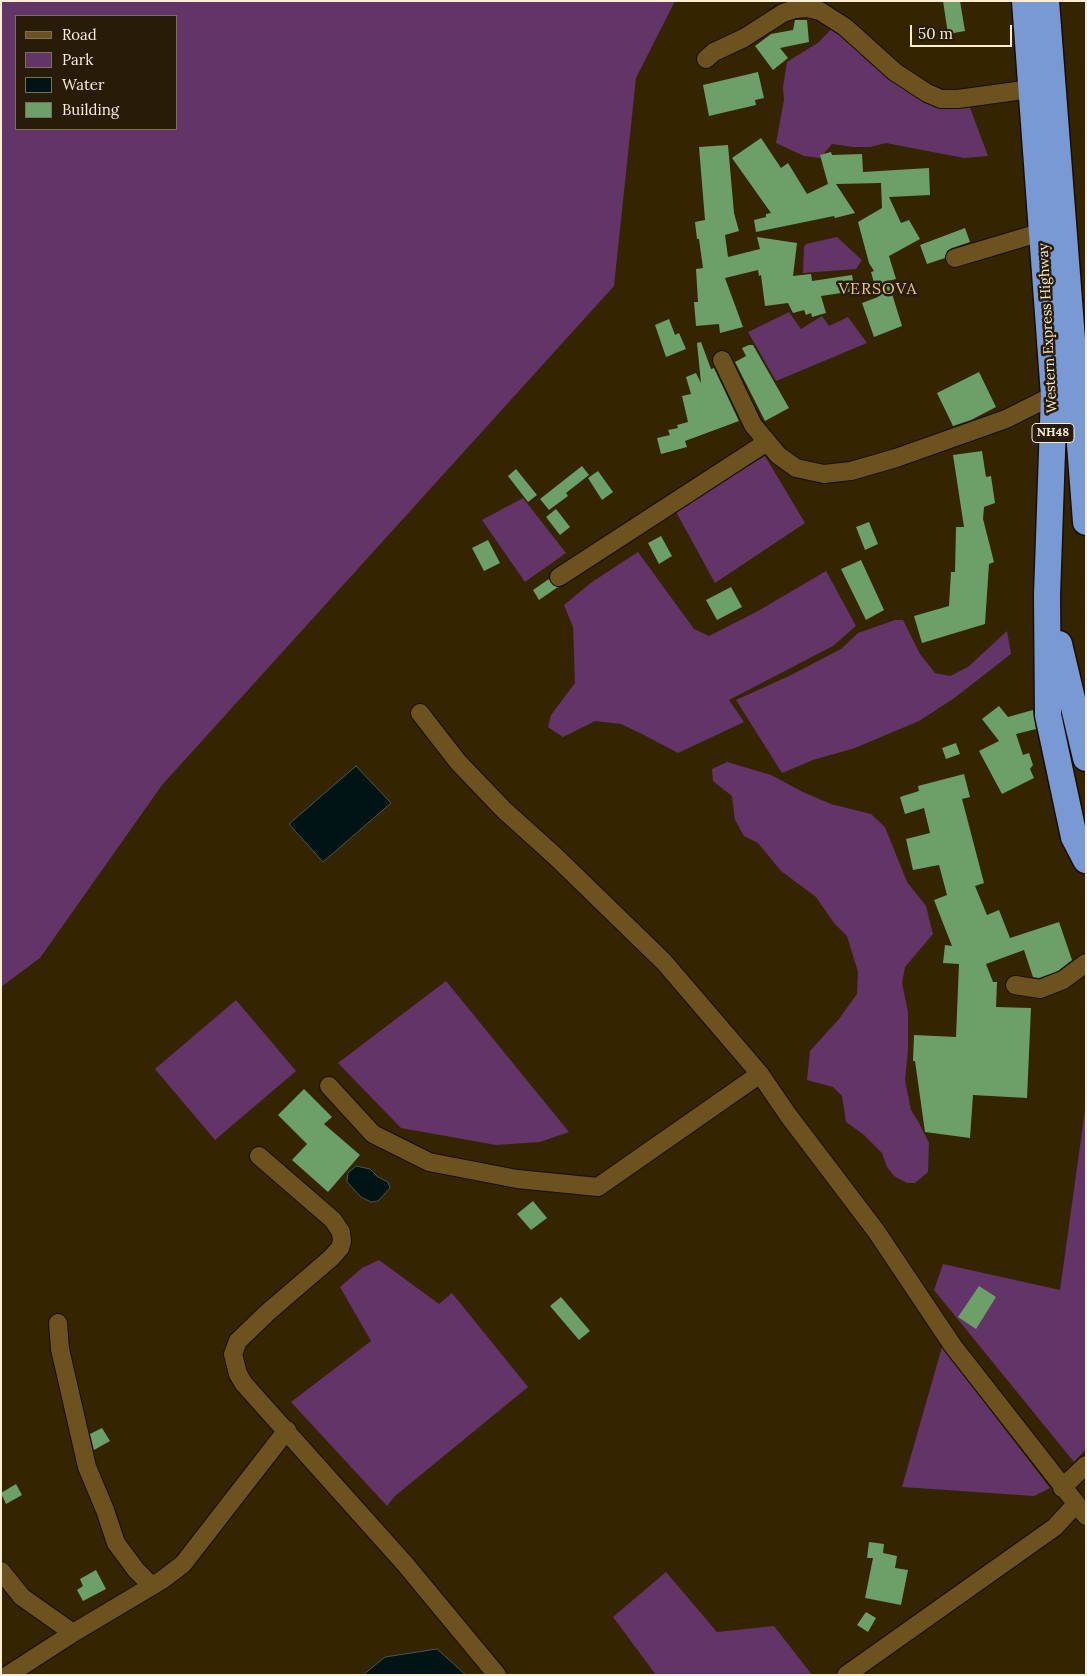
<!DOCTYPE html>
<style>
body{margin:0}
#map{position:relative;width:1087px;height:1676px;overflow:hidden;background:#352400;font-family:Lora,serif}
canvas{display:block}
.frame{position:absolute;inset:0;border:2px solid #fdeed4;pointer-events:none}
.legend{position:absolute;left:15px;top:15px;width:162px;height:115px;box-sizing:border-box;background:#271c07;border:1px solid #7d7059;margin:0;padding:6px 9px;list-style:none;font-size:15px;color:#fdeed4}
.legend li{display:flex;align-items:center;gap:10px;height:25px}
.legend b{width:25px;border:1px solid #7d7059}
.scale{position:absolute;left:910px;top:25px;width:102px;height:22px;box-sizing:border-box;border:2px solid #fdeed4;border-top:0;padding-left:6px;font-size:15px;line-height:18px;white-space:nowrap;color:#fdeed4;-webkit-text-stroke:4px #271c07;paint-order:stroke}
</style>
<div id="map">
<canvas width="1087" height="1676"></canvas>
<div class="frame"></div>
<ul class="legend">
<li><b style="height:6px;background:#6b521e"></b>Road</li>
<li><b style="height:14px;background:#623468"></b>Park</li>
<li><b style="height:14px;background:#001315"></b>Water</li>
<li><b style="height:14px;background:#6d9f69"></b>Building</li>
</ul>
<div class="scale">50 m</div>
</div>
<script>
const c = document.querySelector('canvas').getContext('2d');
c.lineJoin = 'round';
function paint(path, color) {
  c.fillStyle = color;
  c.fill(path, 'evenodd');
}
function poly(rows) {
  const path = new Path2D();
  for (const r of rows) {
    path.moveTo(r[0], r[1]);
    for (let i = 2; i < r.length; i += 2) path.lineTo(r[i], r[i + 1]);
  }
  return path;
}
function strokePath(path, color, width, dash) {
  c.strokeStyle = color;
  c.lineWidth = width;
  c.lineCap = dash ? 'butt' : 'round';
  c.setLineDash(dash || []);
  c.stroke(path);
}
function drawText(font, color, halo, rows, align = 'center') {
  c.font = font + ' Lora,serif';
  c.lineWidth = 5;
  c.setLineDash([]);
  c.textBaseline = 'middle';
  c.strokeStyle = halo;
  c.fillStyle = color;
  for (const [text, x, y, turn = 0] of rows) {
    c.save();
    c.translate(x, y);
    c.rotate((+turn || 0) * Math.PI / 180);
    c.textAlign = isNaN(turn) ? turn : align;
    if (halo) c.strokeText(text, 0, 0);
    c.fillText(text, 0, 0);
    c.restore();
  }
}
paint(poly([
 [1,1,675,1,636,78,614,286,162,785,40,958,1,987],
 [176,16,176,129,16,129,16,16],
 [835,25,864,58,886,75,969,105,988,156,964,158,886,143,870,147,853,147,832,144,820,158,804,156,776,143,784,100,783,87,787,62,819,42],
 [837,237,862,260,856,269,803,273,804,247,806,244],
 [789,312,801,329,822,316,829,326,848,317,867,343,776,381,748,332],
 [765,456,805,523,715,583,675,510],
 [523,498,566,553,525,582,482,520],
 [638,552,694,629,709,636,758,611,826,571,856,626,833,646,729,700,744,722,678,753,644,735,621,724,595,721,563,737,548,727,551,715,575,683,573,627,564,605,592,582],
 [895,620,903,620,920,654,935,673,950,676,968,667,1007,631,1011,654,953,699,919,721,855,748,813,760,782,773,736,700,789,676,841,649,858,633],
 [727,762,771,775,803,792,831,804,871,814,885,827,907,882,926,906,933,934,905,967,902,983,908,1012,908,1050,905,1080,911,1110,919,1123,929,1143,928,1172,915,1183,907,1183,894,1176,887,1167,882,1153,864,1135,846,1122,842,1096,833,1087,807,1080,810,1051,839,1019,857,994,858,972,847,936,834,923,816,897,781,871,758,843,744,836,735,820,732,796,713,781,712,769],
 [446,981,569,1132,540,1142,496,1145,401,1128,338,1063],
 [236,1000,296,1071,215,1140,155,1069],
 [1086,1103,1086,1449,1074,1462,934,1290,943,1264,1060,1290],
 [379,1260,439,1304,452,1293,528,1387,395,1496,387,1506,291,1402,371,1341,340,1287,362,1268],
 [942,1347,1050,1488,1034,1496,902,1487],
 [666,1572,717,1632,774,1626,812,1675,656,1675,613,1617]
]), '#623468');
const water = poly([
 [356,766,391,803,323,862,289,824,356,766],
 [356,1166,370,1169,378,1177,388,1182,390,1188,378,1201,371,1202,361,1197,347,1182,348,1173,356,1166],
 [437,1649,466,1675,363,1675,385,1657,437,1649]
]);
paint(water, '#001315');
strokePath(water, '#4c554e', 1);
paint(poly([
 [943,1,960,1,965,31,948,34],
 [795,20,807,20,809,42,780,48,788,58,773,70,755,46,771,34,793,30],
 [758,72,764,98,755,100,756,105,709,116,703,85],
 [761,138,781,168,788,163,807,194,828,184,820,155,831,152,832,155,862,154,863,172,929,168,930,195,889,197,901,223,909,220,920,239,889,256,896,279,888,281,902,326,874,337,862,303,878,297,871,272,874,271,869,263,858,222,882,208,881,183,836,184,855,213,835,218,834,216,756,232,754,220,766,217,766,214,771,213,732,158],
 [728,145,734,213,739,231,725,235,728,257,760,249,757,237,797,243,793,276,811,274,812,281,852,275,855,291,821,296,826,313,812,317,811,313,806,315,804,310,793,313,788,303,765,306,761,275,759,276,758,270,725,278,743,327,720,333,719,324,696,326,694,302,698,302,696,269,703,268,699,239,697,239,695,222,705,220,699,147],
 [965,228,970,242,952,248,947,251,945,258,927,264,920,245],
 [669,319,675,335,679,333,686,349,666,357,655,325],
 [701,342,711,369,714,368,739,421,685,441,687,447,661,454,657,438,670,435,668,430,678,428,677,425,688,422,682,396,691,394,686,377,696,373,701,383,697,343],
 [749,345,753,345,789,408,765,421,735,362,746,356,742,348],
 [979,372,996,407,971,420,953,426,937,393],
 [982,451,986,477,991,476,995,503,984,507,983,519,994,562,989,564,985,624,922,643,914,616,949,606,951,572,955,572,956,527,964,527,953,455],
 [582,466,589,475,566,493,568,496,549,510,540,499],
 [516,469,537,495,528,502,508,476],
 [598,471,613,492,602,500,588,478],
 [556,509,570,527,560,535,546,517],
 [869,522,878,544,865,550,856,527],
 [661,536,672,556,659,564,648,543],
 [488,540,500,563,484,571,472,548],
 [861,560,884,610,866,620,841,569],
 [549,579,554,586,558,587,539,600,533,590],
 [731,587,742,607,717,620,706,600],
 [999,706,1008,717,1033,710,1036,729,1016,734,1023,755,1029,753,1033,765,1030,769,1034,778,1002,794,979,751,999,741,982,719],
 [956,743,960,754,946,759,942,748],
 [964,774,970,797,962,799,984,883,975,886,987,915,999,910,1010,938,1059,922,1072,960,1058,971,1039,978,1033,977,1024,950,986,964,993,982,997,982,996,1007,1031,1008,1027,1098,973,1095,970,1138,925,1132,915,1061,913,1061,914,1035,956,1037,959,964,943,963,945,945,952,946,934,900,947,895,939,865,913,870,906,839,930,833,924,808,905,814,900,797,919,791,918,786],
 [304,1089,332,1117,324,1124,360,1155,328,1192,292,1160,307,1144,278,1115],
 [533,1201,547,1218,531,1230,517,1214],
 [979,1286,996,1297,976,1329,958,1317],
 [561,1297,590,1331,579,1340,550,1306],
 [102,1428,110,1441,94,1450,90,1434],
 [16,1484,22,1495,6,1504,1,1493],
 [869,1542,884,1544,883,1553,897,1556,895,1568,908,1570,901,1605,865,1598,873,1558,867,1558],
 [96,1570,106,1589,83,1601,77,1590,83,1586,80,1579],
 [866,1612,876,1618,868,1632,857,1625]
]), '#6d9f69');
const minor = poly([
 [706,59,714,52,744,38,783,13,795,9,807,8,820,11,845,27,895,72,927,93,941,99,958,99,1031,89],
 [955,258,1042,232],
 [722,360,753,425,778,455,796,468,824,474,851,471,896,458,1006,419,1054,395],
 [559,577,767,442],
 [420,713,458,762,504,810,555,856,664,962,760,1074,788,1115,876,1231,953,1346,1086,1516],
 [1015,985,1040,989,1063,980,1086,963],
 [329,1086,373,1134,429,1162,517,1179,598,1187,760,1074],
 [259,1156,333,1220,341,1232,342,1241,340,1248,331,1258,267,1313,238,1341,233,1354,238,1374,244,1384,405,1564,497,1675],
 [58,1323,60,1349,87,1467,105,1510,116,1543,136,1570,152,1586],
 [1062,1488,1086,1465],
 [1,1571,22,1597,73,1633],
 [8,1675,73,1633,162,1580,183,1564,287,1430],
 [846,1675,1055,1527,1076,1504]
]);
const highway = poly([
 [1025,1,1054,395,1047,595,1048,715,1074,837,1086,860],
 [1046,1,1086,522],
 [1059,644,1086,758]
]);
strokePath(minor, '#180e00', 20);
strokePath(highway, '#180e00', 29);
strokePath(minor, '#6b521e', 18);
strokePath(highway, '#7999d4', 26);
for (const [x, y, w] of [
 [1053,433,42]
]) {
  const box = new Path2D();
  box.roundRect(x - w / 2, y - 9.5, w, 19, 4);
  c.fillStyle = '#271c07';
  c.fill(box);
  strokePath(box, '#fdeed4', 1);
}
drawText('bold 12px', '#fdeed4', null, [
 ["NH48",1053,433]
]);
drawText('14px', '#fdeed4', '#271c07', [
 ["Western Express Highway",1048,328,-93]
]);
c.letterSpacing = '1px';
drawText('16px', '#e6c27f', '#271c07', [
 ["VERSOVA",878,289]
]);
c.letterSpacing = '0px';
</script>
